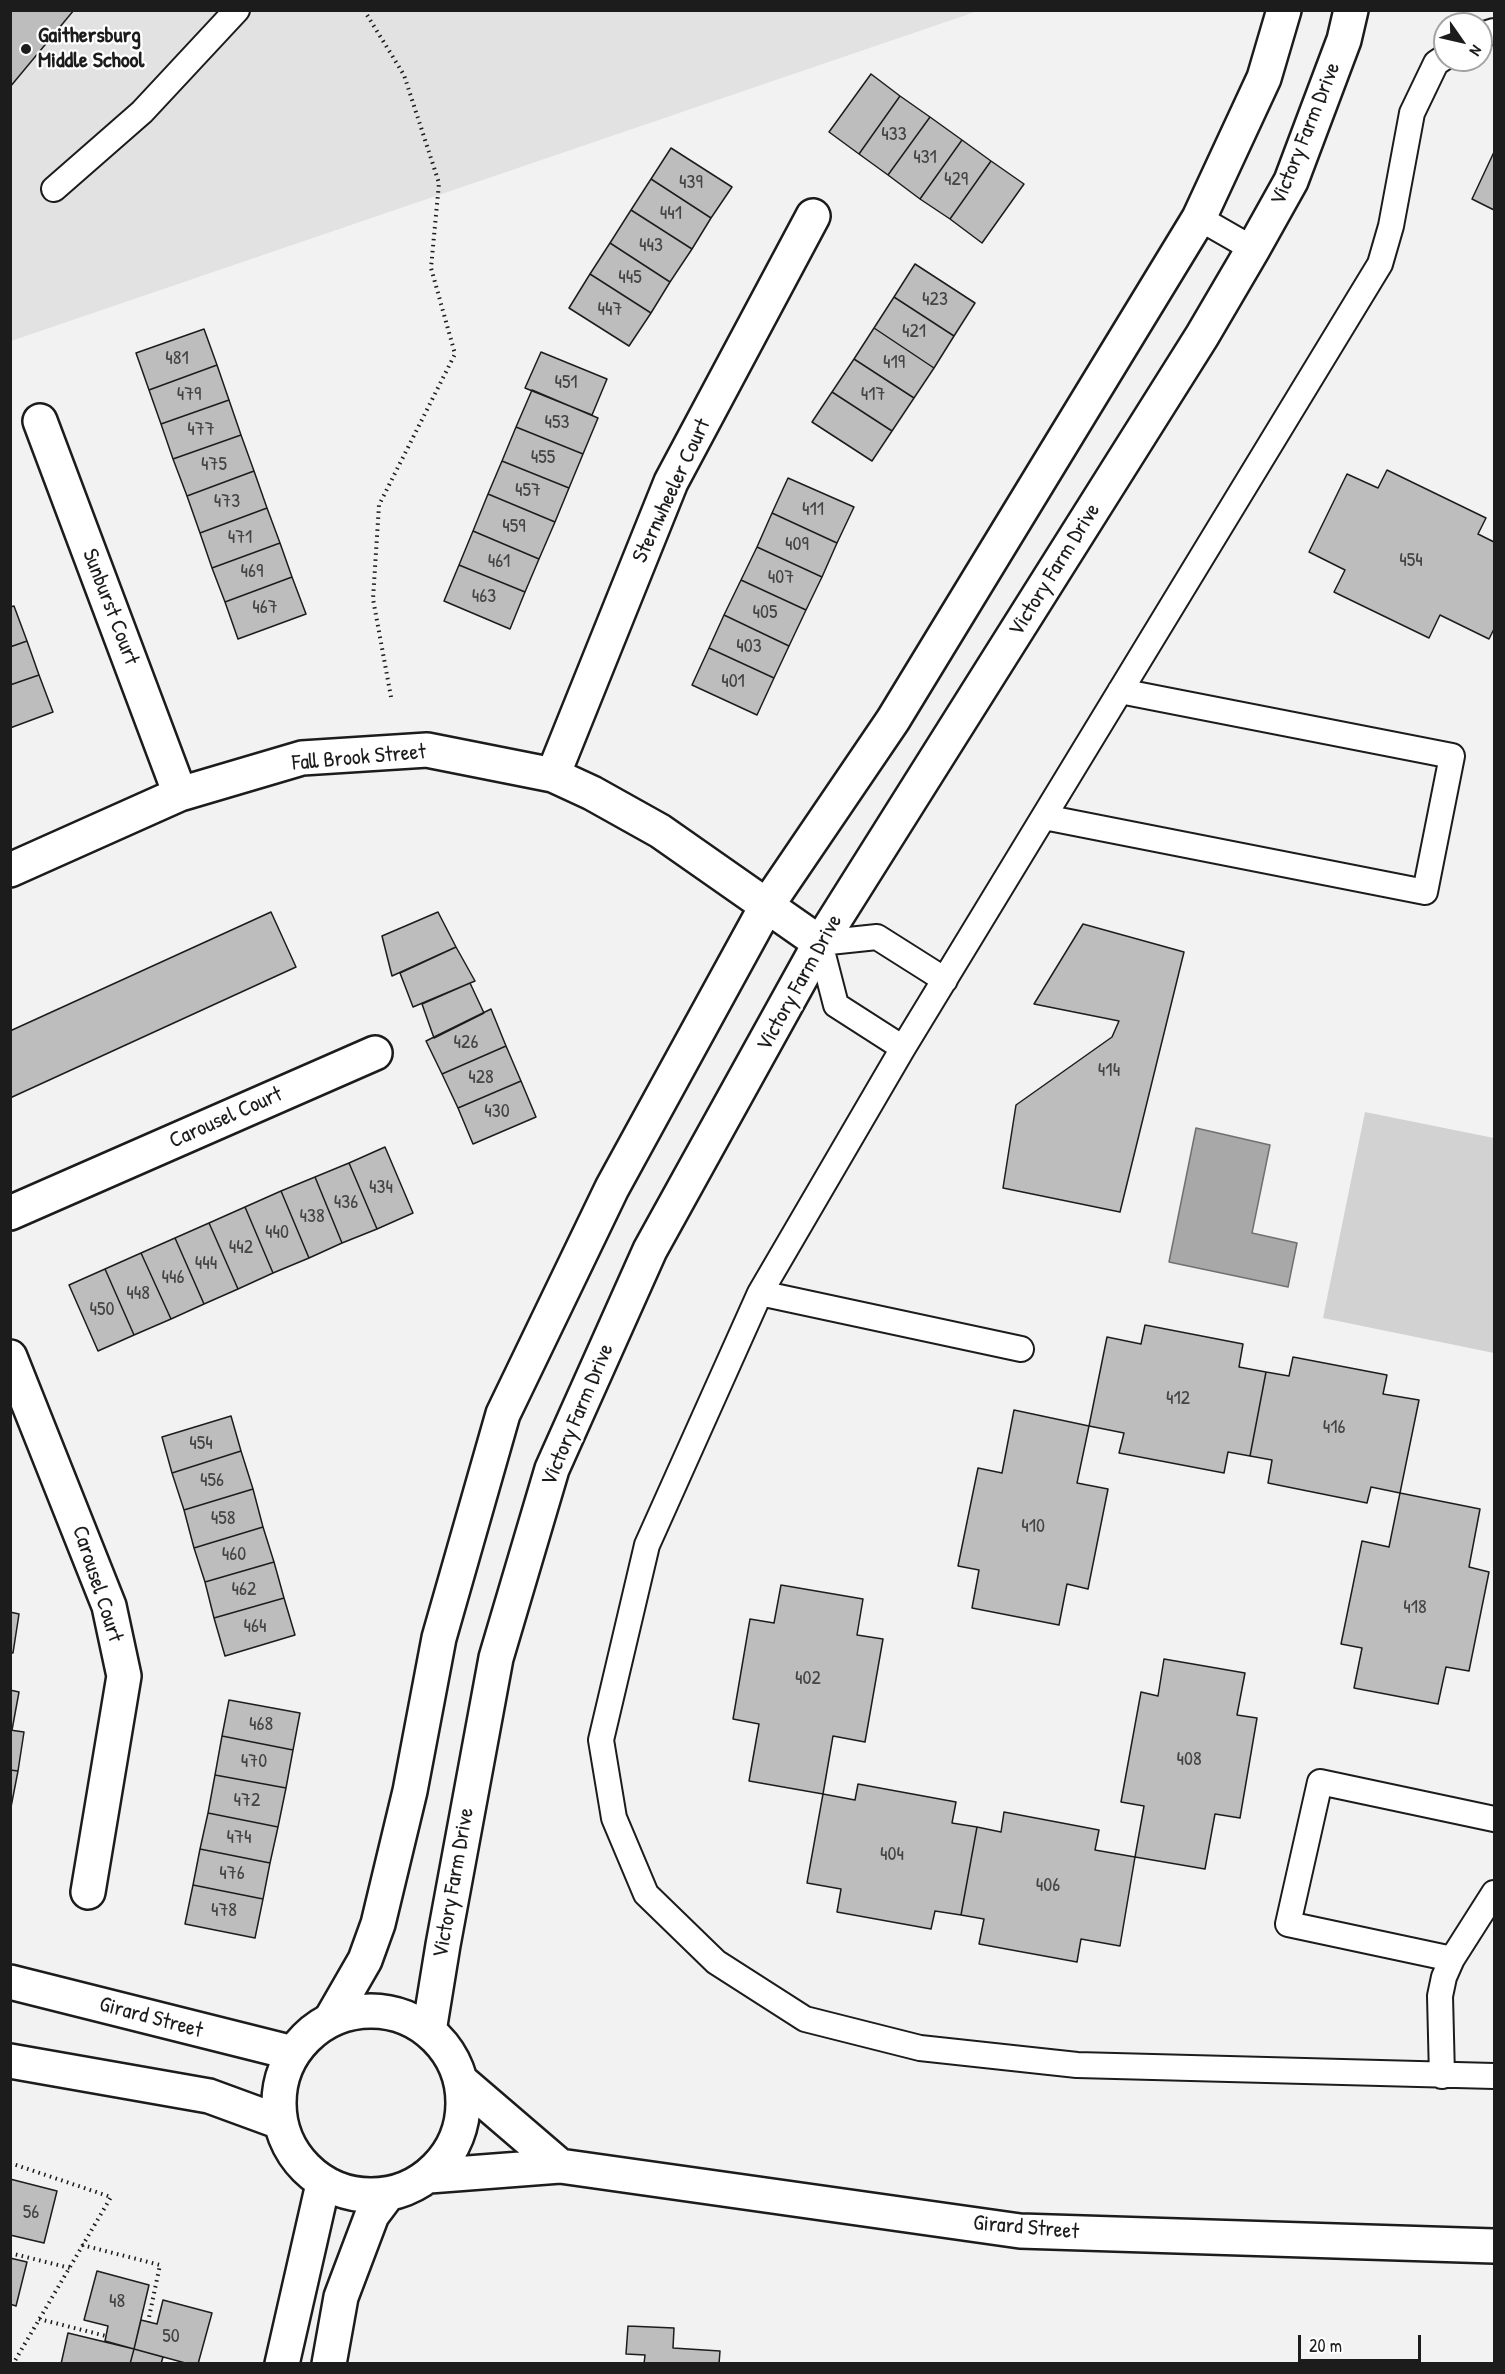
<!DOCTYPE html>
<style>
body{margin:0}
#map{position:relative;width:1505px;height:2374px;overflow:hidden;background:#f2f2f2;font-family:"Patrick Hand",sans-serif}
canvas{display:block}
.frame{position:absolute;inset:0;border:12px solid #1c1c1c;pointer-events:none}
.north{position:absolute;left:1433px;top:12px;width:60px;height:60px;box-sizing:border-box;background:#fff;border:2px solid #a4a4a4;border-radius:50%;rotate:124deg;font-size:16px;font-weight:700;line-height:24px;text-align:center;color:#1c1c1c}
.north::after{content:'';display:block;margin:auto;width:21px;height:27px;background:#1c1c1c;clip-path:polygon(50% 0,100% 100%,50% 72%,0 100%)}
.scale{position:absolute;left:1298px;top:2335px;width:123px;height:27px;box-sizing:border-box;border:3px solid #1c1c1c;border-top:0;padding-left:8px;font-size:18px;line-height:21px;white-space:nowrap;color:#1c1c1c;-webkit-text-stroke:4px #fff;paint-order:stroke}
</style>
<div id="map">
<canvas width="1505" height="2374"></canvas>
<div class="frame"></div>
<div class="north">N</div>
<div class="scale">20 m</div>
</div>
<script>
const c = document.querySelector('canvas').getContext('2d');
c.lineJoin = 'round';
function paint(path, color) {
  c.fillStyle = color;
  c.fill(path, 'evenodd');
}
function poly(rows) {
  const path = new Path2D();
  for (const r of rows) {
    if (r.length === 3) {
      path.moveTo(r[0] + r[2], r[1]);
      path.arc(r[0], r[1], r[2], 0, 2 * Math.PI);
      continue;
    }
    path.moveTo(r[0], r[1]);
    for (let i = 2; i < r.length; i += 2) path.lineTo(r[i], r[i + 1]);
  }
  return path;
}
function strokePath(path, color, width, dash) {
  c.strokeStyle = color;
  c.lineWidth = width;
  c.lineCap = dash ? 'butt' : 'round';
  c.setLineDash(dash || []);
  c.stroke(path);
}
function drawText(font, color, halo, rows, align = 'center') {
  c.font = font + ' "Patrick Hand",sans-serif';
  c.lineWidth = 4.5;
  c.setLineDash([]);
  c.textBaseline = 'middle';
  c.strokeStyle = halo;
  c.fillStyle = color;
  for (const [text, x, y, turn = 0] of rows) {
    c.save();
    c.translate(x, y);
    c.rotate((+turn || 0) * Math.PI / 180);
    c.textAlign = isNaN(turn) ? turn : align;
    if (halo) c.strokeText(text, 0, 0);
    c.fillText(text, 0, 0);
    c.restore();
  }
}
paint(poly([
 [11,10,978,11,11,341]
]), '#e2e2e2');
paint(poly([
 [1365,1112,1494,1138,1494,1353,1323,1318]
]), '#d2d2d2');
const water = poly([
 [1196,1128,1270,1145,1252,1233,1297,1243,1288,1287,1169,1262,1196,1128]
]);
paint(water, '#a8a8a8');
strokePath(water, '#707070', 1.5);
const building = poly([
 [10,10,74,10,10,87,10,10],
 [871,74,900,96,859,154,829,132,871,74],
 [900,96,930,117,888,175,859,154,900,96],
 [930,117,962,140,920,199,888,175,930,117],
 [962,140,991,161,950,219,920,199,962,140],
 [671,148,732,187,711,218,651,179,671,148],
 [1494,152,1494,210,1472,199,1494,152],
 [991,161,1024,184,982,243,950,219,991,161],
 [651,179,711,218,692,249,631,210,651,179],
 [631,210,692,249,670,282,610,243,631,210],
 [610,243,670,282,651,313,590,274,610,243],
 [915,264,975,303,954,336,894,297,915,264],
 [590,274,651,313,629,346,569,308,590,274],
 [894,297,954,336,934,368,874,328,894,297],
 [874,328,934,368,914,398,854,359,874,328],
 [204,329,217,365,149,390,136,353,204,329],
 [541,352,607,379,592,415,525,388,541,352],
 [854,359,914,398,892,431,832,392,854,359],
 [217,365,229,400,161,424,149,390,217,365],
 [532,390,598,418,583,454,516,427,532,390],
 [832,392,892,431,872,461,812,422,832,392],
 [229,400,241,435,173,459,161,424,229,400],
 [516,427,583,454,569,488,502,461,516,427],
 [241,435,254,471,187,496,173,459,241,435],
 [502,461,569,488,555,522,488,494,502,461],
 [1387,470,1486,518,1478,534,1494,542,1494,629,1489,639,1440,615,1429,638,1334,592,1345,570,1309,552,1347,474,1378,488,1387,470],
 [254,471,267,508,200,533,187,496,254,471],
 [788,478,854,507,837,543,772,513,788,478],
 [488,494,555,522,539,559,473,531,488,494],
 [267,508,280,543,212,568,200,533,267,508],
 [772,513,837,543,822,577,757,547,772,513],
 [473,531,539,559,525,592,459,565,473,531],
 [280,543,292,577,225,602,212,568,280,543],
 [757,547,822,577,806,610,741,580,757,547],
 [459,565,525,592,510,629,444,601,459,565],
 [292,577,306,614,238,639,225,602,292,577],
 [741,580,806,610,789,646,724,615,741,580],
 [14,606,27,641,10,647,10,607,14,606],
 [724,615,789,646,774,678,709,648,724,615],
 [27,641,39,675,10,685,10,647,27,641],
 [709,648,774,678,757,715,692,685,709,648],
 [39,675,53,712,10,728,10,685,39,675],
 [271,912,296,967,10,1098,10,1031,271,912],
 [438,912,456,947,392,976,382,936,438,912],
 [1083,924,1184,952,1120,1212,1003,1188,1016,1105,1112,1037,1119,1021,1034,1004,1083,924],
 [456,947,475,981,413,1007,400,973,456,947],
 [470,983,484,1013,434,1038,422,1004,470,983],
 [491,1009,506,1046,442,1074,426,1041,491,1009],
 [506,1046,521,1081,458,1108,442,1074,506,1046],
 [521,1081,536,1117,473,1144,458,1108,521,1081],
 [385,1147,413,1213,377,1229,349,1163,385,1147],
 [349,1163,377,1229,342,1243,315,1177,349,1163],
 [315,1177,342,1243,309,1258,281,1191,315,1177],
 [281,1191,309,1258,273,1273,245,1207,281,1191],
 [245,1207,273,1273,238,1289,209,1223,245,1207],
 [209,1223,238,1289,204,1304,175,1238,209,1223],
 [175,1238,204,1304,171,1319,141,1253,175,1238],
 [141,1253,171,1319,134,1335,105,1269,141,1253],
 [105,1269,134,1335,98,1351,69,1285,105,1269],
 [1145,1325,1243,1344,1239,1367,1266,1372,1250,1456,1228,1452,1224,1473,1119,1453,1124,1433,1089,1426,1107,1337,1141,1344,1145,1325],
 [1293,1357,1387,1375,1383,1394,1419,1400,1400,1493,1371,1487,1367,1503,1268,1483,1272,1460,1250,1456,1266,1372,1289,1376,1293,1357],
 [1014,1410,1089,1426,1077,1483,1108,1489,1088,1589,1067,1584,1059,1625,972,1608,979,1570,958,1566,978,1468,1002,1473,1014,1410],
 [231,1416,241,1451,172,1473,162,1437,231,1416],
 [241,1451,253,1489,184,1510,172,1473,241,1451],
 [253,1489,263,1527,194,1548,184,1510,253,1489],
 [1400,1493,1480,1509,1469,1567,1489,1572,1469,1671,1446,1667,1438,1704,1354,1688,1362,1648,1341,1644,1362,1541,1389,1547,1400,1493],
 [263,1527,274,1562,205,1582,194,1548,263,1527],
 [274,1562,284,1598,214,1618,205,1582,274,1562],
 [781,1585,863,1599,857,1635,883,1639,865,1742,833,1736,823,1794,749,1781,759,1724,733,1719,750,1619,774,1623,781,1585],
 [284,1598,295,1635,225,1656,214,1618,284,1598],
 [10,1612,19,1614,13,1653,10,1652,10,1612],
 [1164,1659,1245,1673,1237,1715,1257,1718,1240,1818,1215,1814,1205,1869,1135,1857,1144,1806,1121,1802,1141,1692,1158,1696,1164,1659],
 [10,1690,19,1692,12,1730,10,1730,10,1690],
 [229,1700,300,1713,293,1750,222,1736,229,1700],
 [10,1730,24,1732,18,1771,10,1770,10,1730],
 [222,1736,293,1750,286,1788,215,1775,222,1736],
 [10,1770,18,1771,11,1807,10,1807,10,1770],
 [215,1775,286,1788,278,1827,208,1813,215,1775],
 [858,1784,956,1802,952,1823,977,1827,961,1915,935,1911,931,1929,837,1912,841,1889,807,1883,823,1794,855,1800,858,1784],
 [1004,1812,1099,1830,1095,1850,1135,1857,1120,1946,1081,1939,1077,1962,979,1944,984,1919,961,1915,977,1827,1001,1832,1004,1812],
 [208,1813,278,1827,270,1863,200,1849,208,1813],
 [200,1849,270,1863,263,1899,193,1885,200,1849],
 [193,1885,263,1899,255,1938,185,1924,193,1885],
 [10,2179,57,2191,44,2243,10,2235,10,2179],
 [10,2258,27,2262,16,2306,10,2304,10,2258],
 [97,2271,149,2285,134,2349,105,2341,108,2326,84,2320,97,2271],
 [163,2300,212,2313,198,2364,189,2364,134,2349,141,2320,157,2324,163,2300],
 [628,2326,674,2328,673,2348,720,2351,719,2364,644,2364,645,2355,626,2354,628,2326],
 [68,2333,134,2349,130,2364,61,2364,68,2333],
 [134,2349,163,2357,161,2364,130,2364,134,2349]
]);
paint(building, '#bdbdbd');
strokePath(building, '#1c1c1c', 1.5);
const lane = poly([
 [1481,35,1494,31],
 [1445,57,1436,63,1412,113,1391,226,1380,264,903,1048,760,1293,647,1545,601,1740,614,1818,646,1894,716,1962,805,2019,920,2048,1077,2065,1494,2076],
 [54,189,142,112,237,10],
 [1199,218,1253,249],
 [1044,817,1425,892,1452,756,1120,691],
 [903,1048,836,1005,820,943,877,937,945,980],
 [760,1293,1021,1349],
 [1452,1959,1288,1924,1320,1782,1494,1819],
 [1442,2076,1440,1996,1444,1977,1452,1959,1494,1893]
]);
const street = poly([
 [40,421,180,794],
 [553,775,671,482,813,216],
 [10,870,180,794,302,758,427,750,553,775,592,793,660,831,820,943],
 [10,1213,375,1053],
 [10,1357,109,1606,124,1676,88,1892],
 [331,2019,365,1960,378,1924,410,1791,439,1638,503,1414,612,1188,766,907,893,720,1199,218,1264,78,1284,10],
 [429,2031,443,1945,496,1658,552,1469,650,1250,820,943,1202,336,1253,249,1291,181,1344,40,1351,10]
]);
const secondary = poly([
 [10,1982,293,2053],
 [371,2103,92],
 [10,2061,209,2096,280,2122],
 [461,2081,560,2166],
 [429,2176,560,2166,1020,2231,1494,2246],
 [282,2364,323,2184],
 [329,2364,341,2297,372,2215,387,2195]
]);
strokePath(lane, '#1c1c1c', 28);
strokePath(street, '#1c1c1c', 38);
strokePath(secondary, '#1c1c1c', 38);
strokePath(poly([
 [364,10,404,75,439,183,431,268,455,354,379,505,373,599,391,697],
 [10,2163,111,2197,13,2364],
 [82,2245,160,2265,148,2322],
 [10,2253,70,2268],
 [39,2319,106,2336]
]), '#1c1c1c', 4, [1.5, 4.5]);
strokePath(lane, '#fff', 24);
strokePath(street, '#fff', 33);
strokePath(secondary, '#fff', 33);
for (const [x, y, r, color] of [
 [26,49,6,"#1c1c1c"]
]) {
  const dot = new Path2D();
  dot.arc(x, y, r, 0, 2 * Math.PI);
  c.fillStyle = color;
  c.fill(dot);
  strokePath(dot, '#fff', 2);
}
drawText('20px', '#444', null, [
 ["433",894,135],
 ["431",925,158],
 ["429",956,180],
 ["439",691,183],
 ["441",671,214],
 ["443",651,246],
 ["445",630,278],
 ["423",935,300],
 ["447",610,310],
 ["421",914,332],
 ["481",177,359],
 ["419",894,363],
 ["451",566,383],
 ["479",189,395],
 ["417",873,395],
 ["453",557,423],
 ["477",201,430],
 ["455",543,458],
 ["475",214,465],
 ["457",528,491],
 ["473",227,502],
 ["411",813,510],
 ["459",514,527],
 ["471",240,538],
 ["409",797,545],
 ["454",1411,561],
 ["461",499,562],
 ["469",252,572],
 ["407",781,578],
 ["463",484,597],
 ["467",265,608],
 ["405",765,613],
 ["403",749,647],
 ["401",733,682],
 ["426",466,1043],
 ["414",1109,1071],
 ["428",481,1078],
 ["430",497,1112],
 ["434",381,1188],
 ["436",346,1203],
 ["438",312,1217],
 ["440",277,1233],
 ["442",241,1248],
 ["444",206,1264],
 ["446",173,1278],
 ["448",138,1294],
 ["450",102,1310],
 ["412",1178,1399],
 ["416",1334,1428],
 ["454",201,1444],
 ["456",212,1481],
 ["458",223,1519],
 ["410",1033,1527],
 ["460",234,1555],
 ["462",244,1590],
 ["418",1415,1608],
 ["464",255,1627],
 ["402",808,1679],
 ["468",261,1725],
 ["408",1189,1760],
 ["470",254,1762],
 ["472",247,1801],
 ["474",239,1838],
 ["404",892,1855],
 ["476",232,1874],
 ["406",1048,1886],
 ["478",224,1911],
 ["56",31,2213],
 ["48",117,2302],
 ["50",171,2337]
]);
drawText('bold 22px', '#1c1c1c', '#fff', [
 ["Gaithersburg",38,36],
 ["Middle School",38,61]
], 'left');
drawText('22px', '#1c1c1c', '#fff', [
 ["Victory Farm Drive",1306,134,-68],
 ["Sternwheeler Court",672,491,-65],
 ["Victory Farm Drive",1055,570,-58],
 ["Sunburst Court",110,607,69],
 ["Fall Brook Street",359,758,-5],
 ["Victory Farm Drive",800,983,-61],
 ["Carousel Court",226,1118,-24],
 ["Victory Farm Drive",578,1415,-67],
 ["Carousel Court",97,1584,72],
 ["Victory Farm Drive",454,1883,-80],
 ["Girard Street",151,2018,15],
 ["Girard Street",1026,2228,5]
]);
</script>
